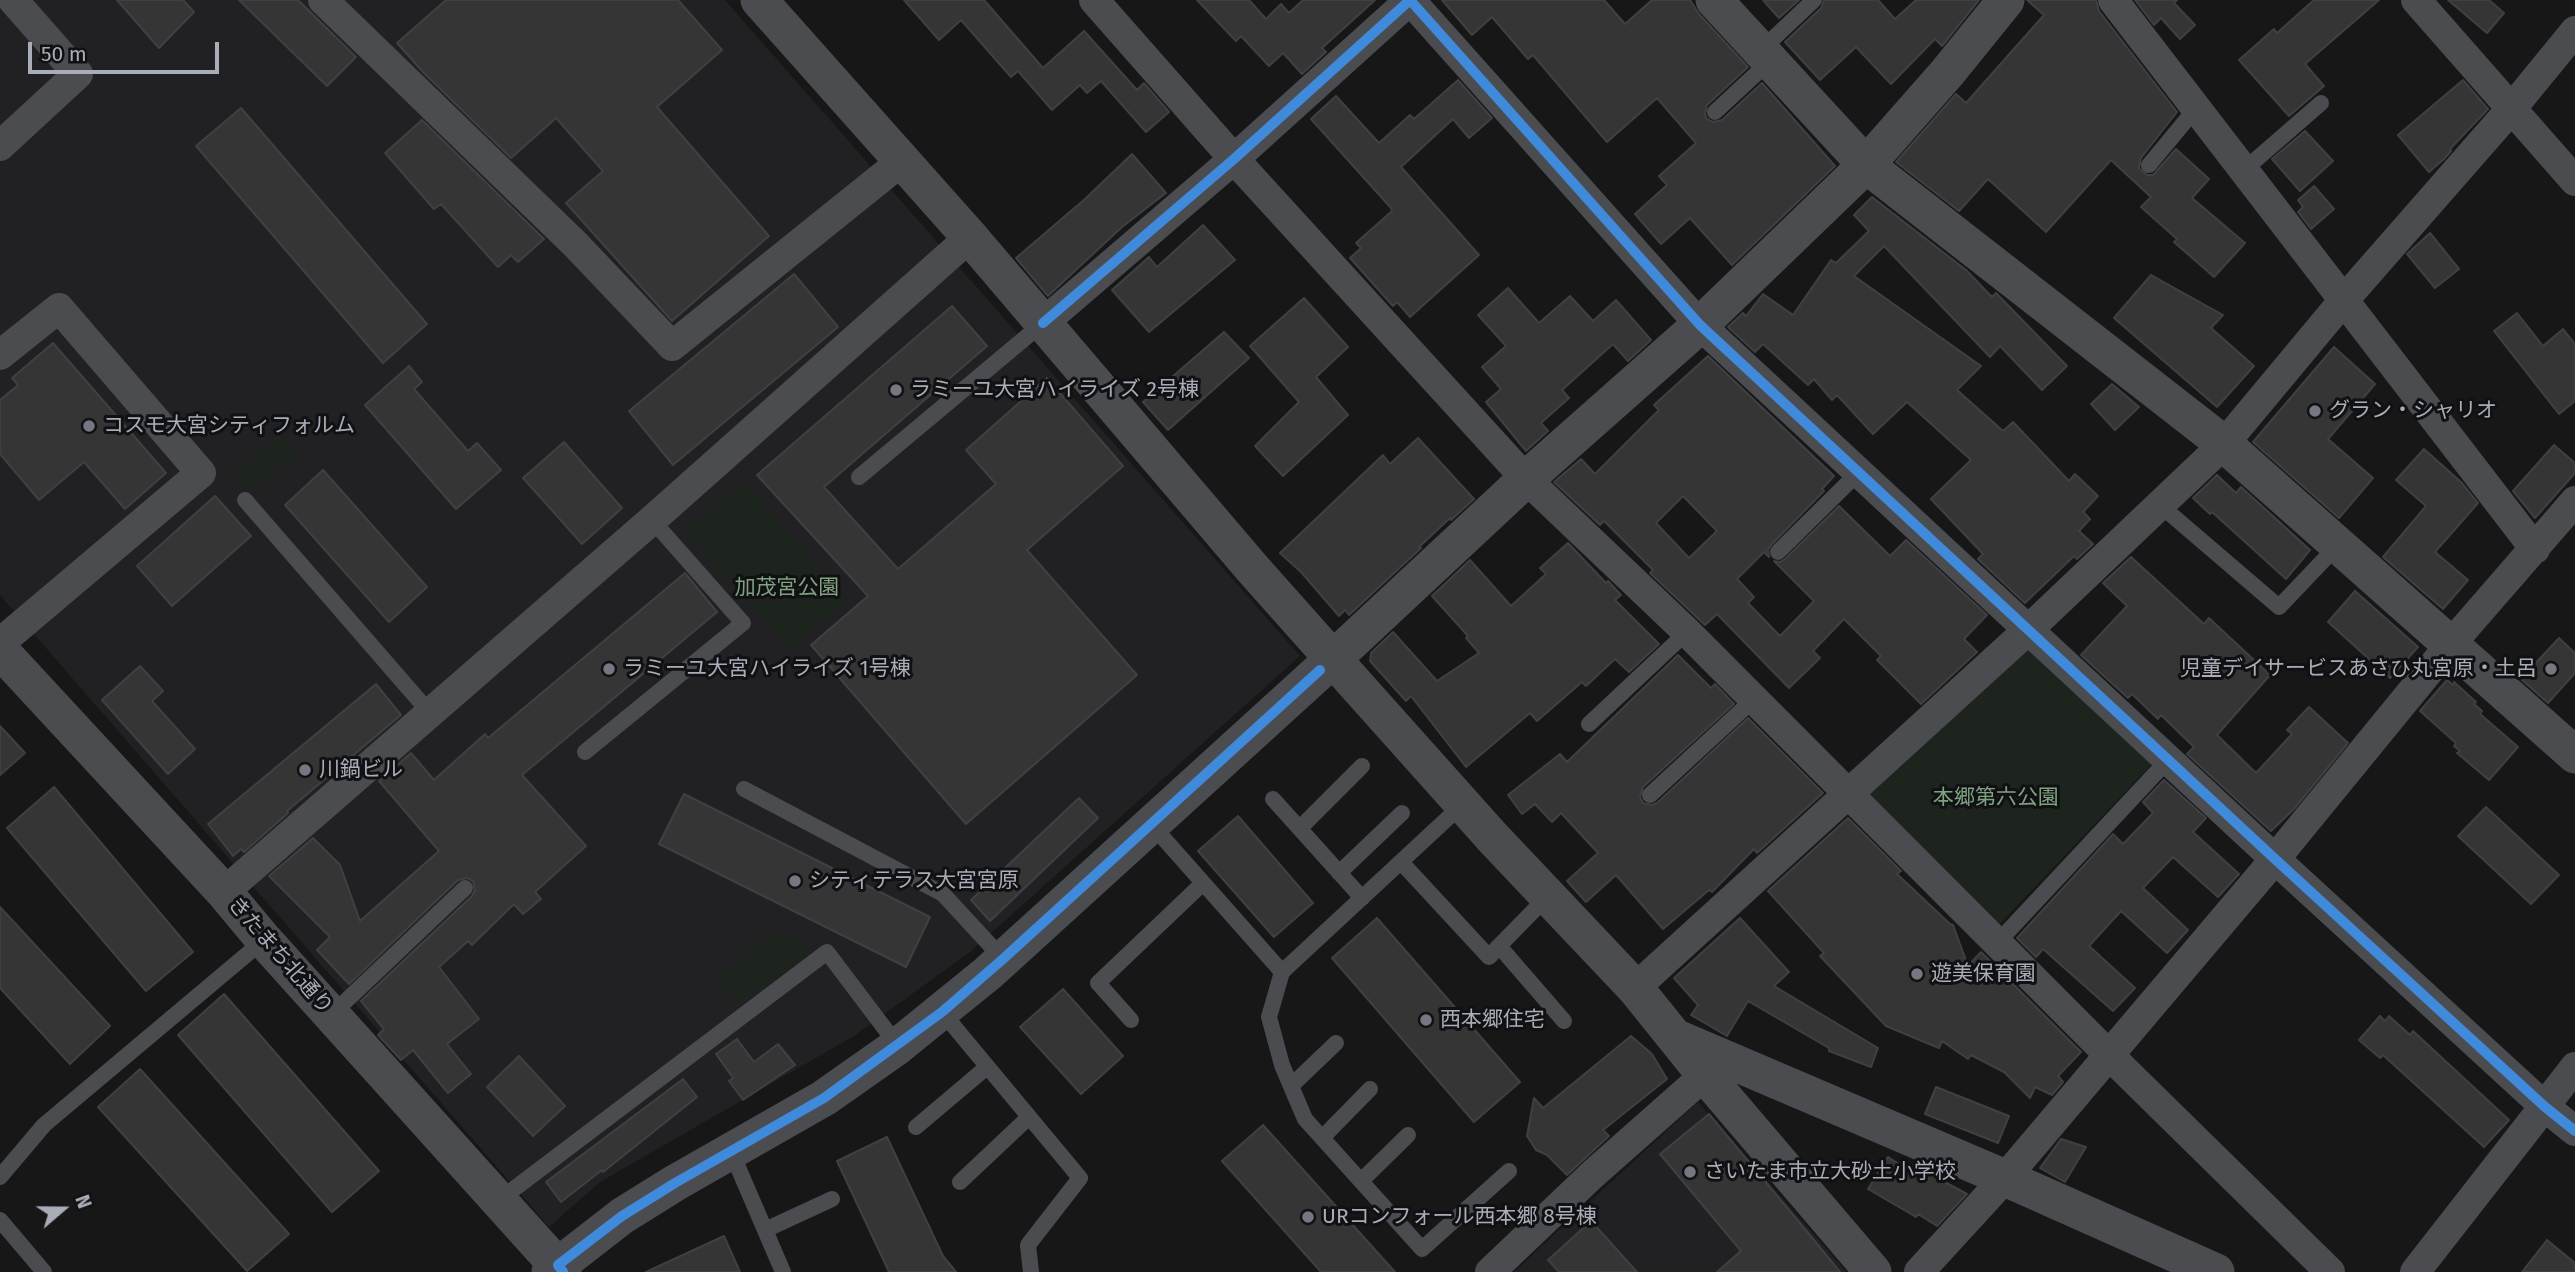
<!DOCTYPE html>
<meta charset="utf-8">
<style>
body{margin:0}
#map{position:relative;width:2575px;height:1272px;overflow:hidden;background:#171717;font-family:"Fira Sans",sans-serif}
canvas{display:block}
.north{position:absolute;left:28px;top:1174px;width:70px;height:70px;-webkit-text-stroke:5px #111113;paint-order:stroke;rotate:70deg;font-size:19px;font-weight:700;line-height:28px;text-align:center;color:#a8adb8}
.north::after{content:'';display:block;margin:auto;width:24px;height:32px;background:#a8adb8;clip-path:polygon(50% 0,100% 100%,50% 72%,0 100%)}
.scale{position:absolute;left:28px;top:42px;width:191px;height:32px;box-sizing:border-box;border:4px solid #a8adb8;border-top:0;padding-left:9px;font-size:21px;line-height:24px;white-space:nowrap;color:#a8adb8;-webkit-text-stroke:5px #111113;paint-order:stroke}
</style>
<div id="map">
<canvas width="2575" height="1272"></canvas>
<div class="north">N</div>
<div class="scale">50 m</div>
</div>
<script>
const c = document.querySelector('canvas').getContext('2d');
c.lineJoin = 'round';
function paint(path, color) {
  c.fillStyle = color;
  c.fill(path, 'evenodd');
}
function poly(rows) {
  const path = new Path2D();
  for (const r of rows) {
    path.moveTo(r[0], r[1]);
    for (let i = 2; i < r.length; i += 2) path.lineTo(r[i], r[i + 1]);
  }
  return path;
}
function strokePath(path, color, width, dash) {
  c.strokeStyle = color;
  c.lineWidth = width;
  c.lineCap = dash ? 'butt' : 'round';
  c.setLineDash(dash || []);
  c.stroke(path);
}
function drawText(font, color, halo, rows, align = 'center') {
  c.font = font + ' "Fira Sans","Noto Sans JP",sans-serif';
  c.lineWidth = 6;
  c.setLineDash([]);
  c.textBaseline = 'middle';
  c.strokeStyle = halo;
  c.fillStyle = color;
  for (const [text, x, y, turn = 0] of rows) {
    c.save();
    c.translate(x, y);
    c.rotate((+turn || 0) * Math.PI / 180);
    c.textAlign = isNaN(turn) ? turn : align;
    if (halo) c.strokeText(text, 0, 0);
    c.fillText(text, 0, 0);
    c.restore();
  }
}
paint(poly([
 [0,0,725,0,1300,656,970,952,854,1036,600,1182,549,1227,0,595],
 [1698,1102,1847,1272,1514,1272,1546,1242]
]), '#212123');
paint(poly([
 [281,434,296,453,249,493,234,474],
 [743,481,847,599,790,650,686,532],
 [2030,647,2154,762,1996,928,1863,795],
 [775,931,812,950,738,1006,716,980]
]), '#1d241e');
const building = poly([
 [117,0,183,0,194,12,159,48,117,0],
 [239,0,298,0,356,57,327,86,239,0],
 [446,0,678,0,722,50,657,107,769,236,672,321,566,203,603,171,556,118,511,158,423,72,397,43,446,0],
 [904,0,984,0,1043,68,1084,31,1137,90,1144,83,1169,112,1146,132,1101,81,1087,93,1080,85,1052,110,1018,71,1011,77,961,20,939,40,904,0],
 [1197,0,1249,0,1266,19,1281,4,1289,13,1303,0,1375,0,1322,48,1326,52,1302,74,1283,53,1269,66,1241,36,1236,41,1197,0],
 [1442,0,1604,0,1625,24,1652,0,1690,0,1699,14,1748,67,1707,105,1705,114,1707,119,1713,122,1722,120,1762,83,1835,166,1732,265,1690,218,1661,244,1635,214,1667,185,1659,176,1696,143,1657,98,1607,142,1533,55,1528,59,1492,17,1472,35,1442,0],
 [1763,0,1799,0,1779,18,1763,0],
 [1824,0,1878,0,1895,19,1916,0,1979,0,1942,46,1935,39,1891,84,1856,47,1820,80,1785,42,1821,8,1824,0],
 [2027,0,2096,0,2099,11,2177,112,2141,158,2139,168,2147,175,2153,175,2176,149,2209,179,2192,198,2245,243,2214,277,2174,242,2177,239,2141,207,2151,197,2111,160,2046,232,1988,179,1959,211,1896,162,1956,94,1966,103,2044,15,2027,0],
 [2135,0,2177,0,2174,3,2195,25,2180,39,2161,18,2154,25,2135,0],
 [2314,0,2379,0,2305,64,2324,86,2289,116,2239,60,2274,29,2277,33,2314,0],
 [2448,0,2489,0,2504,13,2487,33,2448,0],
 [1458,80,1492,118,1469,138,1453,119,1401,167,1479,255,1410,317,1397,302,1393,306,1350,258,1361,248,1356,243,1392,211,1391,208,1311,119,1336,96,1379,143,1410,115,1414,119,1458,80],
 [2463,80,2488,109,2450,149,2451,151,2444,159,2429,172,2398,135,2463,80],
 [241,108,427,324,383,363,196,146,241,108],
 [422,120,544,239,518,262,511,255,498,267,441,204,434,209,385,153,422,120],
 [2305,131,2333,161,2300,191,2272,159,2305,131],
 [1132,154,1166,193,1122,227,1048,296,1016,258,1085,199,1132,154],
 [2314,186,2334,209,2311,229,2298,212,2303,207,2298,200,2314,186],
 [1872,197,1966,270,1992,297,1996,293,2067,366,2042,390,2000,346,1990,357,1884,246,1854,276,1981,366,1957,390,2003,431,2013,422,2069,481,2075,474,2098,496,2083,512,2090,519,2079,531,2093,544,2077,559,2074,556,2025,603,1978,559,1983,554,1931,499,1971,460,1907,402,1873,434,1837,395,1832,400,1814,379,1808,385,1763,344,1755,352,1728,327,1743,313,1746,316,1763,294,1793,315,1831,260,1836,263,1869,231,1854,215,1872,197],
 [1203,225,1235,260,1149,332,1112,290,1149,257,1157,267,1203,225],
 [2430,233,2459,269,2435,288,2407,254,2430,233],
 [794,274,838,327,673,465,629,411,794,274],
 [2151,275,2223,315,2211,328,2254,366,2217,407,2114,318,2151,275],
 [1508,288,1539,323,1570,296,1593,321,1616,300,1651,340,1628,361,1613,344,1562,390,1569,398,1541,423,1548,431,1526,451,1486,402,1501,389,1482,367,1506,346,1478,315,1508,288],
 [1304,298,1348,347,1316,377,1348,415,1283,476,1255,446,1299,402,1250,346,1304,298],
 [952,306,987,346,824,487,898,569,996,484,966,450,1047,378,1123,466,1027,550,1137,675,966,824,811,645,868,596,757,475,952,306],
 [2517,313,2543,346,2563,329,2575,344,2575,401,2559,414,2494,331,2517,313],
 [1224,332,1249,358,1168,430,1143,402,1224,332],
 [53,343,166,473,125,509,84,462,39,500,0,454,0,400,18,385,12,378,53,343],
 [2334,347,2375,384,2328,439,2373,478,2339,518,2253,442,2334,347],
 [1708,356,1834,476,1822,489,1824,491,1771,545,1768,550,1769,557,1764,552,1737,579,1754,597,1748,603,1780,636,1814,601,1774,561,1780,562,1785,559,1839,506,1890,556,1906,540,1987,615,1964,639,1977,652,1921,704,1877,660,1881,656,1844,619,1813,651,1820,658,1789,688,1717,614,1705,625,1650,573,1653,570,1604,521,1600,525,1554,482,1581,459,1595,474,1659,410,1654,405,1708,356],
 [1683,496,1717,531,1689,558,1656,523,1683,496],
 [409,366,422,382,414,389,468,451,477,443,501,470,456,509,365,405,409,366],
 [2112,384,2139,407,2115,430,2091,404,2112,384],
 [1418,438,1474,499,1451,520,1450,518,1419,547,1421,548,1349,615,1345,610,1339,616,1301,572,1280,553,1383,455,1390,464,1418,438],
 [564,442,622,508,582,544,523,478,564,442],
 [2554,445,2575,463,2575,473,2535,518,2513,491,2554,445],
 [2424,449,2462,483,2478,503,2435,552,2468,580,2443,609,2383,557,2426,506,2396,480,2424,449],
 [323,470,427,587,389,622,285,505,323,470],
 [2217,475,2236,493,2241,487,2310,550,2286,579,2212,512,2210,514,2193,498,2217,475],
 [215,496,251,536,172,606,137,566,215,496],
 [1568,543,1606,583,1608,581,1621,595,1615,600,1659,644,1629,672,1615,659,1586,686,1582,682,1537,721,1530,713,1466,767,1411,696,1406,701,1370,661,1371,653,1393,632,1437,681,1479,653,1466,638,1468,636,1432,596,1470,560,1511,606,1546,574,1540,568,1568,543],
 [2131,557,2204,624,2209,618,2270,675,2217,735,2256,773,2292,734,2287,730,2309,707,2348,743,2294,809,2271,831,2187,754,2194,747,2161,715,2158,719,2132,694,2128,698,2081,655,2127,606,2103,583,2131,557],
 [685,573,717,612,522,775,586,846,535,892,541,899,523,914,514,904,472,945,468,941,439,967,479,1019,447,1044,471,1074,448,1093,413,1050,401,1060,378,1035,384,1029,361,1001,472,896,475,890,473,881,467,878,458,880,349,984,317,950,330,937,269,876,313,838,340,865,360,921,439,851,379,781,411,753,434,780,485,734,488,738,685,573],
 [2355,591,2418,647,2390,678,2328,622,2355,591],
 [2559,638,2575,653,2575,673,2548,703,2521,679,2559,638],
 [1678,655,1711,688,1715,684,1734,704,1643,787,1640,797,1643,803,1652,805,1657,803,1748,718,1823,793,1757,853,1754,849,1712,892,1709,890,1663,929,1616,875,1586,902,1567,881,1598,853,1561,813,1552,822,1535,804,1522,814,1508,795,1560,754,1567,762,1678,655],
 [140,666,163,691,152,701,195,749,168,774,102,700,140,666],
 [2447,680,2453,685,2454,682,2476,702,2474,704,2482,711,2480,714,2518,747,2489,780,2457,753,2460,751,2454,746,2456,743,2420,711,2447,680],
 [376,684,401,715,287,811,288,813,244,852,241,849,233,856,208,824,376,684],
 [0,726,25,753,0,775,0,726],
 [2164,780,2206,818,2193,832,2239,874,2218,897,2173,857,2143,888,2188,930,2167,953,2121,911,2089,946,2135,988,2113,1011,2043,949,2036,957,2017,938,2113,834,2123,844,2153,813,2143,802,2164,780],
 [54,787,193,952,146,991,7,828,54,787],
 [684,794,930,917,906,967,659,844,684,794],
 [1079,798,1098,818,990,921,971,900,1079,798],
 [2486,807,2559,875,2531,904,2458,836,2486,807],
 [1238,816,1313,903,1274,937,1198,851,1238,816],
 [1848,818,1901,871,1897,874,1950,924,1953,925,1968,966,1981,952,2081,1052,2058,1076,2063,1082,2052,1095,2035,1087,2030,1098,2004,1072,1971,1055,1968,1059,1942,1041,1939,1048,1886,1026,1820,956,1824,953,1768,891,1848,818],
 [0,907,110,1026,70,1064,0,988,0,907],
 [1377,918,1520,1082,1474,1122,1332,958,1377,918],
 [1740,918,1789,972,1774,986,1878,1048,1871,1067,1829,1051,1829,1048,1748,1001,1727,1036,1691,1015,1698,1005,1674,978,1740,918],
 [1063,989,1123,1056,1081,1094,1020,1027,1063,989],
 [224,994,379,1171,332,1212,178,1035,224,994],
 [2380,1016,2385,1021,2389,1016,2410,1035,2413,1031,2509,1120,2484,1147,2383,1055,2380,1058,2359,1040,2380,1016],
 [1631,1036,1652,1054,1667,1079,1603,1130,1609,1136,1567,1175,1547,1155,1536,1150,1527,1136,1534,1098,1543,1108,1631,1036],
 [737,1039,754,1062,778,1044,795,1065,743,1100,729,1081,733,1078,716,1054,737,1039],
 [519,1056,565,1106,533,1136,487,1087,519,1056],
 [140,1069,289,1234,247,1271,98,1107,140,1069],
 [683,1079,697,1097,603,1172,602,1170,561,1202,546,1182,683,1079],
 [1936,1087,2009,1116,1998,1143,1925,1114,1936,1087],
 [1709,1114,1814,1240,1840,1272,1717,1272,1741,1251,1660,1154,1709,1114],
 [1263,1125,1395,1272,1321,1272,1222,1161,1263,1125],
 [887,1137,943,1256,956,1272,889,1272,837,1161,887,1137],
 [2061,1139,2086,1147,2065,1182,2040,1168,2061,1139],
 [1888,1157,1910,1171,1913,1165,1967,1194,1937,1226,1918,1214,1916,1217,1868,1189,1888,1157],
 [1591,1221,1637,1272,1559,1272,1548,1260,1591,1221],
 [724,1236,740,1272,646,1272,724,1236],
 [2547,1240,2575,1263,2575,1272,2522,1272,2547,1240]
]);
paint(building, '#353536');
strokePath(building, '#3f4043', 2);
strokePath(poly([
 [1760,51,1814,0],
 [1715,112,1770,61],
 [2149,165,2197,107],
 [2244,170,2321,103],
 [859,477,1043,323],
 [245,500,430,713],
 [2160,505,2279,607,2338,545],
 [1778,552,1858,473],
 [1589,724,1687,632],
 [585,752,743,623,652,520],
 [744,789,943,894,1003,959],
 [1650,795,1754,699],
 [1273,799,1362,898],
 [1151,824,1282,972,1463,804],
 [1300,828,1362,766],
 [1401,862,1489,957,1499,946,1564,1021],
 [1339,873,1402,813],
 [1997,943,2168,760],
 [1499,946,1548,896],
 [1282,972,1269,1017,1282,1065,1305,1119,1422,1249,1509,1171],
 [942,1012,1080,1178,1028,1245,1031,1272],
 [331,1015,465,888],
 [1131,1020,1098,983,1203,883],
 [1291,1086,1336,1043],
 [916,1127,987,1067],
 [1322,1138,1370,1089],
 [731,1151,783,1272],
 [0,1177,44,1125,264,940],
 [1361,1181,1408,1135],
 [960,1182,1029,1117],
 [498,1201,827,952,898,1046],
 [0,1220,44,1272],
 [765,1230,832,1199]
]), '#4b4c50', 16);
strokePath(poly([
 [323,0,575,244,672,346,902,161],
 [1094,0,1234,159,1526,479,1687,632,2109,1055,2330,1272],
 [2113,0,2535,549],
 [2416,0,2575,181],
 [0,146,78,74,13,0],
 [1043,323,1234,159,1410,0,1700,325,2275,859,2544,1106,2575,1131],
 [0,355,59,308,201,473,0,643],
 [224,892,652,520,970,237],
 [1635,988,2028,630,2224,444,2343,301,2512,108,2575,31],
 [1490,1272,1593,1174,1705,1075],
 [1919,1272,2005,1178,2275,859,2450,645,2575,501],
 [2415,1272,2575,1067]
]), '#4b4c50', 30);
strokePath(poly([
 [759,0,970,237,1252,568,1333,659,1493,838,1635,988,1705,1075,1873,1272],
 [1714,0,1866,165,2224,444,2575,755],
 [0,650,224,892,264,940,563,1272],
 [1677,1038,2005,1178,2216,1272],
 [550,1272,622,1216,675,1183,824,1098,898,1046,988,973,1333,659,1526,479,1700,325,1866,165,1947,73,2006,0]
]), '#4b4c50', 37);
strokePath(poly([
 [1043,323,1234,159,1410,0,1700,325,2275,859,2544,1106,2575,1131],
 [563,1272,558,1265,622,1216,675,1183,824,1098,942,1012,1003,959,1320,670]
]), '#408adc', 10);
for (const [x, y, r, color] of [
 [896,390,7,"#757880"],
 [2315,411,7,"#757880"],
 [89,426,7,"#757880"],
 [609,669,7,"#757880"],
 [2551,669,7,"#757880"],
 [305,770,7,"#757880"],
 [795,881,7,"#757880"],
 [1917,974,7,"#757880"],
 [1426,1020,7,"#757880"],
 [1690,1172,7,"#757880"],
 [1308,1217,7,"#757880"]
]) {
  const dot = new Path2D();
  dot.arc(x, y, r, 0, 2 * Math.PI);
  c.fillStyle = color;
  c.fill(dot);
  strokePath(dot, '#111113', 2.5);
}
drawText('21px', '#a8adb8', '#111113', [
 ["ラミーユ大宮ハイライズ 2号棟",910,390],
 ["グラン・シャリオ",2329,411],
 ["コスモ大宮シティフォルム",103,426],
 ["ラミーユ大宮ハイライズ 1号棟",623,669],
 ["児童デイサービスあさひ丸宮原・土呂",2537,669,"right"],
 ["川鍋ビル",319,770],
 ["シティテラス大宮宮原",809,881],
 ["遊美保育園",1931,974],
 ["西本郷住宅",1440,1020],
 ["さいたま市立大砂土小学校",1704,1172],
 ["URコンフォール西本郷 8号棟",1322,1217]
], 'left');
drawText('21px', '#7fa381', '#111113', [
 ["加茂宮公園",787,588],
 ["本郷第六公園",1996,798]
]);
drawText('21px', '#a8adb8', '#111113', [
 ["きたまち北通り",280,956,49]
]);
</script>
